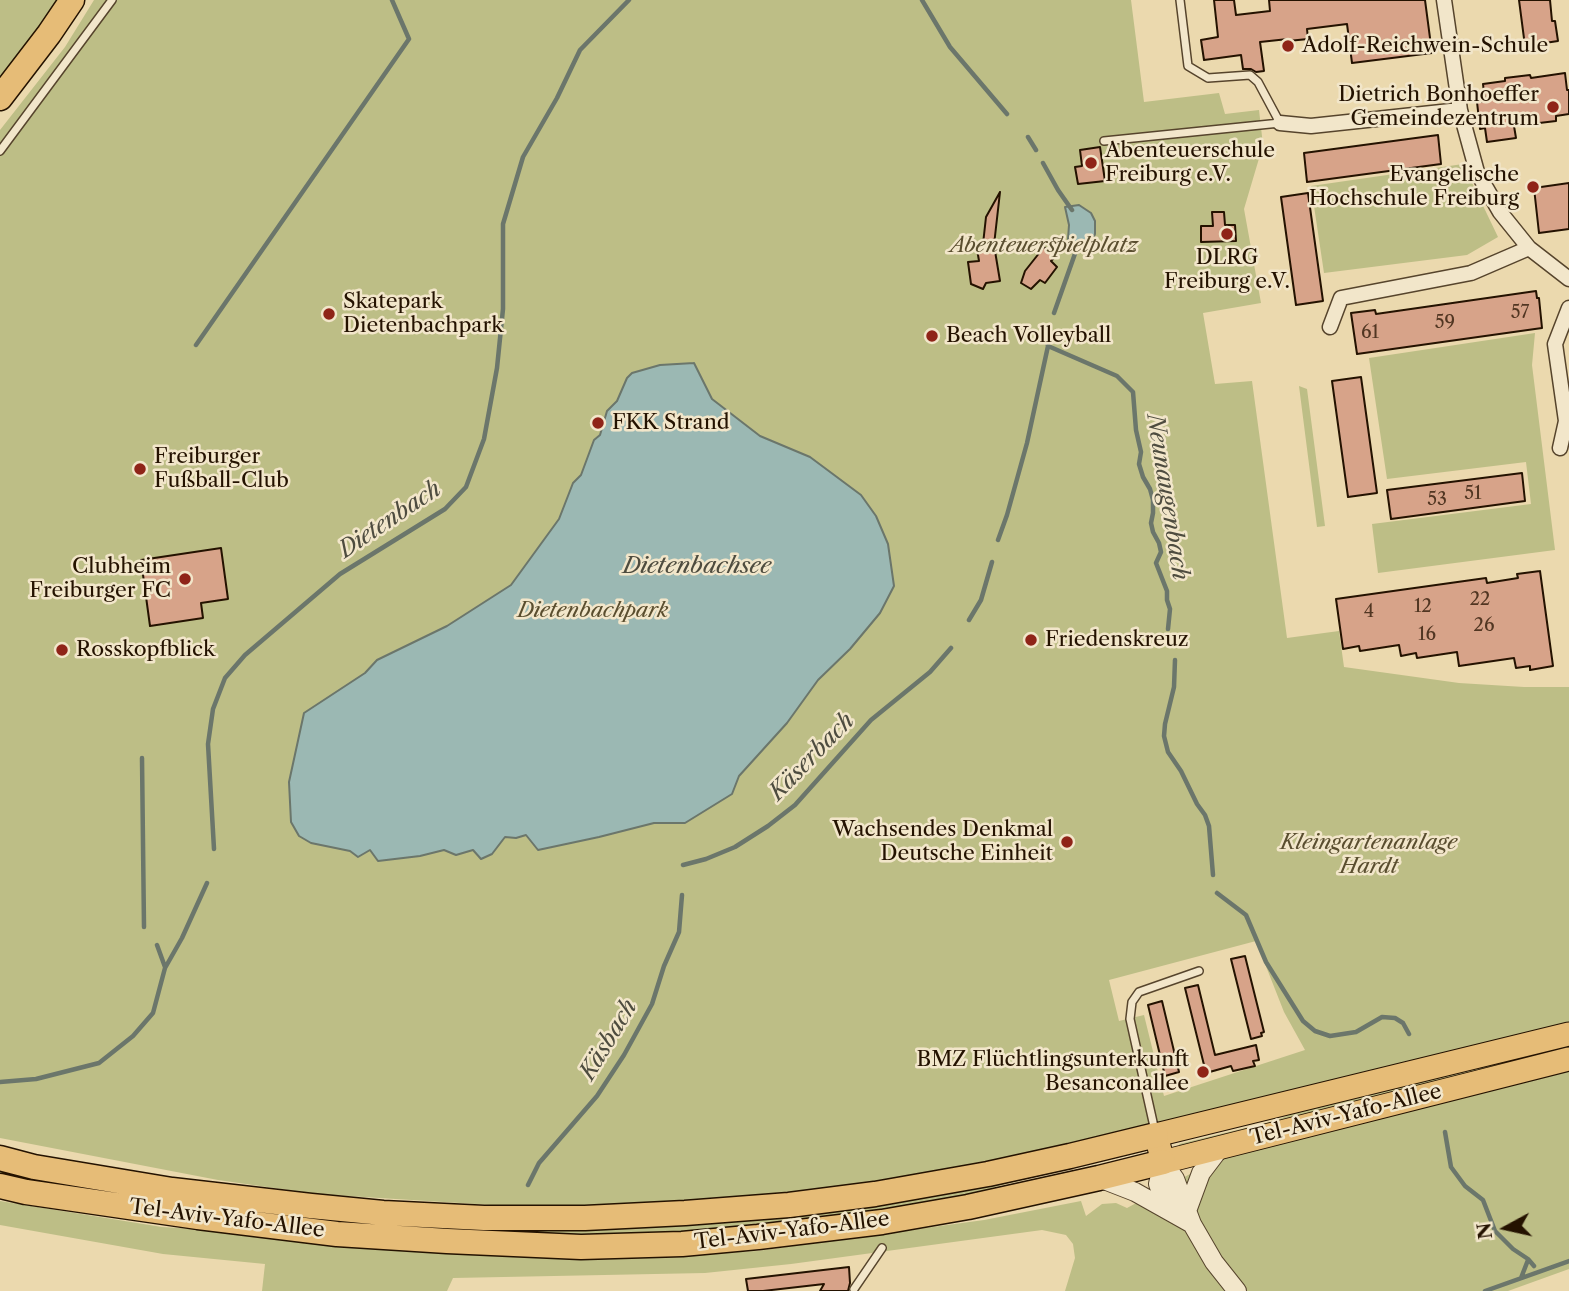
<!DOCTYPE html>
<meta charset="utf-8">
<style>
body{margin:0}
#map{position:relative;width:1569px;height:1291px;overflow:hidden;background:#ebd9ae;font-family:"Libre Caslon Text",serif}
canvas{display:block}
.north{position:absolute;left:1471px;top:1193px;width:70px;height:70px;-webkit-text-stroke:5px #f2e6ca;paint-order:stroke;rotate:262deg;font-size:19px;font-weight:700;line-height:28px;text-align:center;color:#241200}
.north::after{content:'';display:block;margin:auto;width:24px;height:32px;background:#241200;clip-path:polygon(50% 0,100% 100%,50% 72%,0 100%)}
</style>
<div id="map">
<canvas width="1569" height="1291"></canvas>
<div class="north">N</div>
</div>
<script>
const c = document.querySelector('canvas').getContext('2d');
c.lineJoin = 'round';
function paint(path, color) {
  c.fillStyle = color;
  c.fill(path, 'evenodd');
}
function poly(rows) {
  const path = new Path2D();
  for (const r of rows) {
    path.moveTo(r[0], r[1]);
    for (let i = 2; i < r.length; i += 2) path.lineTo(r[i], r[i + 1]);
  }
  return path;
}
function strokePath(path, color, width, dash) {
  c.strokeStyle = color;
  c.lineWidth = width;
  c.lineCap = dash ? 'butt' : 'round';
  c.setLineDash(dash || []);
  c.stroke(path);
}
function drawText(font, color, halo, rows, align = 'center') {
  c.font = font + ' "Libre Caslon Text",serif';
  c.lineWidth = 5;
  c.setLineDash([]);
  c.textBaseline = 'middle';
  c.strokeStyle = halo;
  c.fillStyle = color;
  for (const [text, x, y, turn = 0] of rows) {
    c.save();
    c.translate(x, y);
    c.rotate((+turn || 0) * Math.PI / 180);
    c.textAlign = isNaN(turn) ? turn : align;
    if (halo) c.strokeText(text, 0, 0);
    c.fillText(text, 0, 0);
    c.restore();
  }
}
paint(poly([
 [0,0,62,0,0,83],
 [94,0,1131,0,1144,102,1219,93,1225,114,1259,110,1263,145,1244,209,1261,303,1203,313,1215,384,1252,381,1287,638,1339,631,1344,667,1459,683,1524,687,1569,687,1569,1024,993,1165,828,1192,571,1210,316,1194,218,1180,0,1138,0,130,65,47],
 [1256,941,1284,1012,1305,1050,1164,1096,1144,1015,1119,1021,1109,980],
 [1463,164,1498,237,1467,255,1324,273,1311,186],
 [1535,333,1532,365,1555,550,1378,573,1372,524,1531,504,1526,462,1387,479,1369,358],
 [1299,386,1307,389,1325,526,1317,527],
 [1569,1043,1569,1052,1180,1148,1179,1144,1274,1121,1320,1103],
 [1569,1070,1569,1269,1508,1291,1065,1291,1075,1258,1073,1244,1066,1235,1042,1230,791,1264,705,1273,453,1278,447,1291,262,1291,265,1264,163,1254,0,1225,0,1201,162,1227,667,1256,757,1251,984,1220,1081,1201,1086,1216,1102,1204,1116,1203,1127,1208,1229,1153],
 [1135,1152,1002,1185,936,1204,704,1232,570,1236,342,1224,134,1197,0,1173,0,1166,568,1227]
]), '#bdbe86');
const water = poly([
 [1079,205,1091,213,1095,221,1095,234,1090,245,1080,251,1074,252,1068,239,1069,225,1065,207,1079,205],
 [694,363,712,399,760,436,810,457,861,495,876,516,888,544,894,586,880,613,850,649,818,680,787,723,739,776,732,794,685,823,654,823,599,837,538,850,526,835,516,838,505,837,492,854,481,859,473,850,456,855,444,850,420,856,378,861,370,850,358,857,350,851,311,843,299,836,291,822,289,782,304,713,365,673,377,660,447,626,511,585,559,519,573,483,581,475,594,440,600,435,607,411,617,401,627,378,632,373,660,365,694,363]
]);
paint(water, '#9bb8b3');
strokePath(water, '#6b766b', 2);
strokePath(poly([
 [922,0,950,47,1007,114],
 [1028,137,1036,150],
 [1043,163,1058,190,1072,210],
 [1054,313,1077,248],
 [1046,338,1048,346,1117,376,1133,392,1136,430,1141,452,1139,464,1143,477,1150,489,1153,500,1153,513,1151,523,1153,532,1159,543,1161,552,1156,563,1167,591,1167,600,1170,609,1168,629],
 [196,345,409,39,392,0],
 [998,540,1007,515,1027,443,1048,346],
 [969,620,981,600,992,562],
 [1175,660,1174,687,1165,724,1164,736,1168,752,1181,771,1197,804,1205,815,1209,826,1213,875],
 [142,758,144,927],
 [214,849,208,744,213,709,225,678,245,655,340,574,445,509,466,487,484,439,497,368,503,309,503,224,523,157,557,98,580,50,629,0],
 [683,865,706,859,735,847,768,826,795,805,871,720,930,672,951,648],
 [1217,893,1246,915,1266,962,1303,1021,1315,1031,1330,1036,1356,1032,1382,1017,1395,1018,1403,1023,1409,1034],
 [157,945,165,967],
 [0,1082,36,1079,99,1063,133,1036,153,1013,165,968,182,938,207,883],
 [1445,1132,1451,1167,1465,1186,1483,1200,1495,1231,1513,1249,1528,1259,1534,1266],
 [528,1185,539,1163,597,1096,624,1055,652,1004,664,966,679,932,682,895],
 [1521,1278,1528,1260],
 [1485,1291,1569,1261]
]), '#6b766b', 4.5);
const building = poly([
 [1214,0,1234,0,1236,15,1270,11,1269,0,1425,0,1432,53,1352,63,1347,24,1307,29,1308,39,1288,41,1288,39,1260,42,1264,71,1256,72,1251,69,1243,69,1241,55,1204,60,1201,40,1218,37,1214,0],
 [1519,0,1550,0,1552,21,1555,21,1558,41,1525,46,1519,0],
 [1565,73,1567,90,1569,90,1569,114,1556,116,1556,121,1514,126,1516,138,1487,142,1485,128,1480,129,1477,102,1485,101,1483,84,1505,81,1505,78,1530,75,1531,78,1565,73],
 [1438,135,1441,164,1307,182,1304,153,1438,135],
 [1100,147,1105,181,1078,184,1075,167,1082,166,1080,150,1100,147],
 [1569,183,1569,229,1539,233,1534,188,1569,183],
 [1000,192,994,245,1000,281,986,283,983,289,971,284,968,262,979,261,976,243,983,244,986,217,1000,192],
 [1308,193,1323,301,1296,305,1281,197,1308,193],
 [1212,212,1224,212,1225,225,1235,225,1236,241,1201,242,1201,226,1213,226,1212,212],
 [1044,247,1056,256,1051,261,1057,267,1045,283,1040,280,1031,289,1021,283,1025,271,1044,247],
 [1536,291,1537,298,1539,298,1542,328,1357,354,1351,313,1375,310,1376,314,1536,291],
 [1361,377,1377,493,1348,497,1332,381,1361,377],
 [1522,473,1525,501,1391,519,1387,490,1522,473],
 [221,548,228,599,201,603,203,618,150,626,141,560,221,548],
 [1540,571,1553,666,1530,670,1530,666,1516,668,1514,658,1459,666,1457,652,1417,658,1416,653,1401,656,1399,645,1360,651,1359,646,1343,649,1336,599,1486,578,1487,583,1518,578,1517,574,1540,571],
 [1245,956,1264,1032,1261,1033,1262,1036,1251,1039,1231,959,1245,956],
 [1198,985,1215,1055,1256,1045,1259,1060,1253,1061,1255,1066,1233,1071,1231,1066,1206,1073,1185,988,1198,985],
 [1162,1001,1179,1072,1165,1076,1148,1005,1162,1001],
 [849,1267,850,1283,848,1291,820,1291,824,1284,763,1291,748,1291,746,1279,849,1267]
]);
paint(building, '#d7a389');
strokePath(building, '#241200', 2);
const service = poly([
 [1104,141,1280,123,1258,82,1250,75,1208,78,1188,66,1180,0],
 [0,151,112,0],
 [1155,1131,1130,1019,1132,1002,1139,992,1199,971],
 [854,1289,882,1248]
]);
const minor = poly([
 [1444,0,1460,110,1477,172,1500,212,1529,248,1569,279],
 [1280,123,1311,126,1460,110],
 [1330,327,1341,298,1471,273,1529,248],
 [1560,448,1566,421,1555,344,1569,308]
]);
const tertiary = poly([
 [1163,1162,1175,1179,1192,1224,1214,1262,1237,1291],
 [1163,1162,1158,1184,1168,1210],
 [1099,1178,1135,1192,1192,1224],
 [1187,1211,1201,1173,1220,1148]
]);
const primary = poly([
 [1569,1034,1156,1135,1163,1162,1569,1059]
]);
const trunk = poly([
 [0,98,49,34,72,0],
 [0,1158,34,1167,172,1190,311,1206,383,1213,484,1218,585,1218,685,1213,789,1205,875,1194,988,1174,1070,1156,1156,1135],
 [0,1186,26,1192,198,1217,337,1234,447,1241,581,1247,682,1244,758,1237,882,1222,968,1207,1099,1178,1163,1162]
]);
strokePath(service, '#56442c', 10);
strokePath(minor, '#56442c', 17);
strokePath(tertiary, '#56442c', 20);
strokePath(primary, '#241200', 25);
strokePath(trunk, '#241200', 27);
strokePath(service, '#f2e6ca', 7);
strokePath(minor, '#f2e6ca', 14);
strokePath(tertiary, '#f2e6ca', 18);
strokePath(primary, '#e6bc77', 23);
strokePath(trunk, '#e6bc77', 24);
for (const [x, y, r, color] of [
 [1288,46,7,"#8f2418"],
 [1553,107,7,"#8f2418"],
 [1091,163,7,"#8f2418"],
 [1533,187,7,"#8f2418"],
 [1227,234,7,"#8f2418"],
 [329,314,7,"#8f2418"],
 [932,336,7,"#8f2418"],
 [598,423,7,"#8f2418"],
 [140,469,7,"#8f2418"],
 [185,579,7,"#8f2418"],
 [1031,640,7,"#8f2418"],
 [62,650,7,"#8f2418"],
 [1067,842,7,"#8f2418"],
 [1203,1072,7,"#8f2418"]
]) {
  const dot = new Path2D();
  dot.arc(x, y, r, 0, 2 * Math.PI);
  c.fillStyle = color;
  c.fill(dot);
  strokePath(dot, '#f2e6ca', 2.5);
}
drawText('18px', '#513622', null, [
 ["57",1520,313],
 ["59",1445,323],
 ["61",1370,333],
 ["51",1473,494],
 ["53",1437,500],
 ["22",1480,600],
 ["12",1423,607],
 ["4",1369,612],
 ["26",1484,626],
 ["16",1427,635]
]);
drawText('21px', '#241200', '#f2e6ca', [
 ["Adolf-Reichwein-Schule",1302,46],
 ["Dietrich Bonhoeffer",1539,95,"right"],
 ["Gemeindezentrum",1539,119,"right"],
 ["Abenteuerschule",1105,151],
 ["Freiburg e.V.",1105,175],
 ["Evangelische",1519,175,"right"],
 ["Hochschule Freiburg",1519,199,"right"],
 ["DLRG",1227,258,"center"],
 ["Freiburg e.V.",1227,282,"center"],
 ["Skatepark",343,302],
 ["Dietenbachpark",343,326],
 ["Beach Volleyball",946,336],
 ["FKK Strand",612,423],
 ["Freiburger",154,457],
 ["Fußball-Club",154,481],
 ["Clubheim",171,567,"right"],
 ["Freiburger FC",171,591,"right"],
 ["Friedenskreuz",1045,640],
 ["Rosskopfblick",76,650],
 ["Wachsendes Denkmal",1053,830,"right"],
 ["Deutsche Einheit",1053,854,"right"],
 ["BMZ Flüchtlingsunterkunft",1189,1060,"right"],
 ["Besanconallee",1189,1084,"right"]
], 'left');
drawText('italic 21px', '#5a4e2f', '#f2e6ca', [
 ["Abenteuerspielplatz",1044,246],
 ["Dietenbachpark",593,611],
 ["Kleingartenanlage",1369,843],
 ["Hardt",1369,867]
]);
drawText('21px', '#241200', '#f2e6ca', [
 ["Tel-Aviv-Yafo-Allee",1346,1115,-14],
 ["Tel-Aviv-Yafo-Allee",227,1219,7],
 ["Tel-Aviv-Yafo-Allee",792,1231,-7]
]);
drawText('italic 23px', '#4e4c3f', '#f2e6ca', [
 ["Neunaugenbach",1167,497,81],
 ["Dietenbach",390,520,-34],
 ["Dietenbachsee",697,566],
 ["Käserbach",812,757,-46],
 ["Käsbach",609,1040,-59]
]);
</script>
